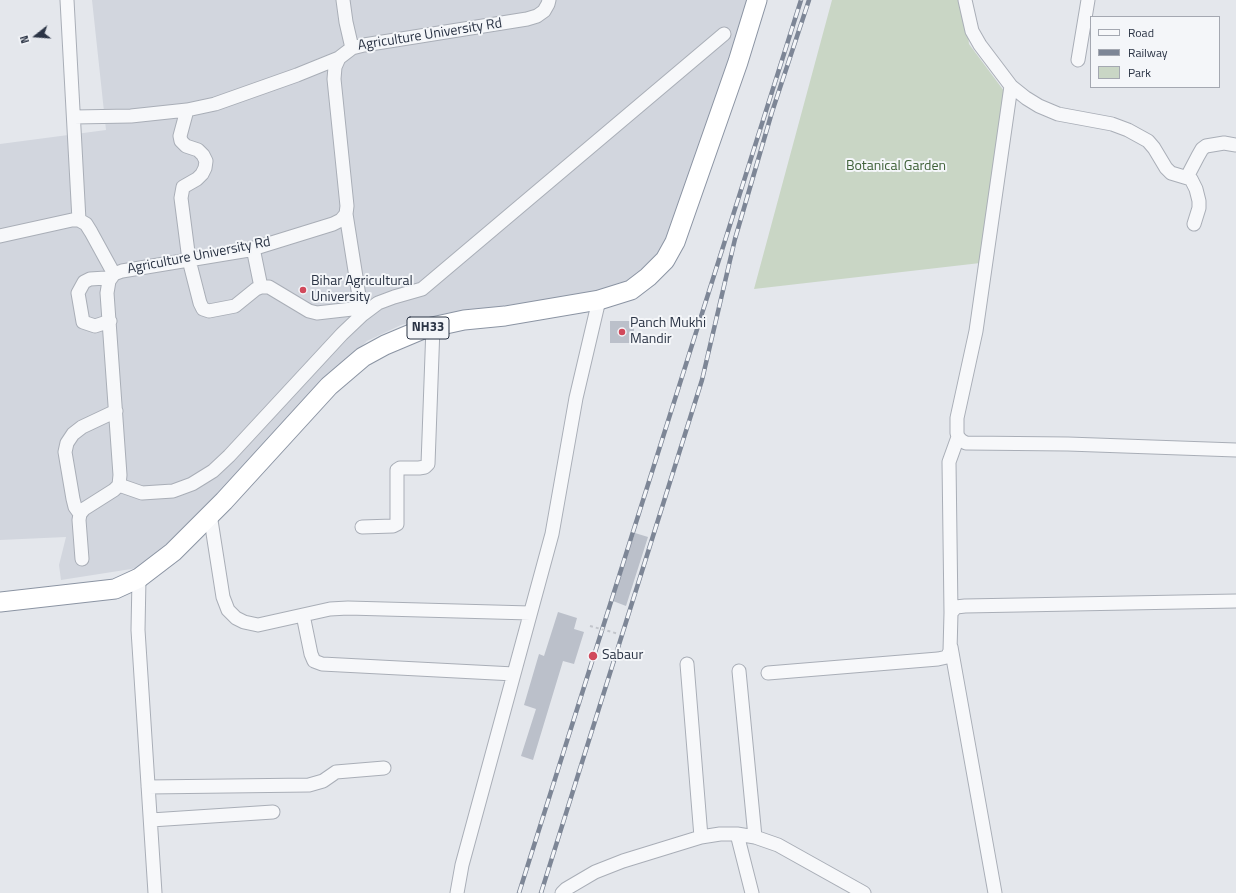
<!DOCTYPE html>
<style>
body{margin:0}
#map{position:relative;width:1236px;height:893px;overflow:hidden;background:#e4e7ec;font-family:"Titillium Web",sans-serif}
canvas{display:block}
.legend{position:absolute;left:1090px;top:16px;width:130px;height:72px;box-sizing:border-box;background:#f4f6f9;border:1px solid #a4a8b1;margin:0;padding:5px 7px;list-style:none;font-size:12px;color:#2b3445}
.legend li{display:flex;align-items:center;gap:8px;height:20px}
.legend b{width:20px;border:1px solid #a4a8b1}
.north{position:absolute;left:16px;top:16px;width:40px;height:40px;-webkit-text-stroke:3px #f4f6f9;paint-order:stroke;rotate:253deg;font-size:11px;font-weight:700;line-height:16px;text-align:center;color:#2b3445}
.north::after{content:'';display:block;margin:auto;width:14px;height:18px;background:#2b3445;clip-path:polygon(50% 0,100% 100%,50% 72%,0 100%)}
</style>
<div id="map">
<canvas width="1236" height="893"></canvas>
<ul class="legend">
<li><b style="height:5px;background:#f7f8fa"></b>Road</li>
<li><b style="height:5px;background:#7d8696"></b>Railway</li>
<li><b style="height:11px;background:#c9d6c5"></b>Park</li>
</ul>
<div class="north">N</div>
</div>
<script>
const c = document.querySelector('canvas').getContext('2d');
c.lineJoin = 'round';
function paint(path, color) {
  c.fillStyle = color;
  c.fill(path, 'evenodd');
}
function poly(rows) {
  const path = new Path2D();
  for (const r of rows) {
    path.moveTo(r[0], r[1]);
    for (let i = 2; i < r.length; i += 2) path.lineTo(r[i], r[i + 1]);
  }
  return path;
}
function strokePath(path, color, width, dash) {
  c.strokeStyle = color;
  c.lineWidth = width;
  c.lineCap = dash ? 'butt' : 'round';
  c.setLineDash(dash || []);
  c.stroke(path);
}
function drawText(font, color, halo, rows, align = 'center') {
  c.font = font + ' "Titillium Web",sans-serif';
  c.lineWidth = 4;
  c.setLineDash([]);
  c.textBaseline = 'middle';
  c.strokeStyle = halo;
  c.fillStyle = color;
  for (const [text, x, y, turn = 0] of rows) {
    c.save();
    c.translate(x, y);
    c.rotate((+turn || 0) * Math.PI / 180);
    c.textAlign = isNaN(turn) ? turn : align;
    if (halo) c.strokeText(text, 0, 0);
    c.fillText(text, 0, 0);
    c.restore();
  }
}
paint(poly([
 [92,0,748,0,669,240,648,268,626,285,587,295,447,313,401,325,367,341,335,373,183,537,144,567,61,580,59,565,66,537,0,540,0,144,106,130]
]), '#d2d6de');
paint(poly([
 [832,0,964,0,969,44,1010,99,989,262,754,289]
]), '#c9d6c5');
paint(poly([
 [610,321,634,321,634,343,610,343],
 [635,533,648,537,626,606,613,601],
 [558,612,577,618,574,629,584,632,574,664,563,661,533,760,521,756,536,709,524,705,539,654,544,656]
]), '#bbc0ca');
const minor = poly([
 [67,0,79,220],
 [343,0,346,22,352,48],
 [965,0,972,31,980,45,1011,86,1026,98,1039,106,1058,114,1112,124,1128,130,1148,141,1154,148,1166,168,1171,173,1191,179,1196,189,1199,201,1199,208,1194,224],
 [1078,60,1088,0],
 [1011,86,976,331,957,418,957,433,958,437,962,441,966,443,1068,444,1236,450],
 [187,110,180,136,181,141,186,146,198,150,203,155,206,161,205,168,202,174,197,179,183,187,181,198,189,260,200,303,203,309,209,311,235,306,256,289,261,287,269,287,309,311,317,313,361,308],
 [74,117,131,116,187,110,215,104,297,75,339,58],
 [1187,177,1198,156,1202,149,1206,146,1224,143,1236,145],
 [346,214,362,315],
 [0,236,72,220,79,220,86,224,91,232,114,274],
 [253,248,261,287],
 [109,281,106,278,90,279,84,282,78,293,83,322,95,326,110,321],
 [119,485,142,493,173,491,192,484,213,471,229,456,342,334,362,315,378,303,394,297,422,289,724,34],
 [80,514,75,507,73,499,65,452,67,443,73,434,82,427,116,411],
 [210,514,223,597,228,610,236,618,244,622,258,625,330,609,348,608,530,613],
 [362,527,393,526,397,524,397,470,400,468,419,468,425,467,428,464,433,327],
 [82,559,79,520,80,514,84,509,114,490,119,485,120,475,107,293,109,281,114,274,122,271,249,250,333,224,341,220,346,214,347,206,334,79,335,67,339,58,352,48,364,45,527,19,537,16,544,11,548,4,549,0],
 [139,578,138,630,155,893],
 [951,613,949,462,958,437],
 [303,615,311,654,314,661,322,664,514,674],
 [951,647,995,893],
 [687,664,701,837],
 [739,671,755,837],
 [768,673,938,659,947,657,950,651,951,613,956,607,965,606,1236,601],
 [148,787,309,785,323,781,336,772,384,768],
 [151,820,273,812],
 [737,834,752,893],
 [457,893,462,865,552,534,576,398,599,300],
 [562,893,566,889,595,872,623,861,701,837,720,834,737,834,755,837,778,845,864,893]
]);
const highway = poly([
 [0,602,115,589,139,578,173,552,224,501,329,386,363,357,385,345,423,329,464,320,505,316,599,300,631,290,648,277,665,260,675,242,738,62,757,0]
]);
strokePath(minor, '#a9aeb7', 15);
strokePath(highway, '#8b94a3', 21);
strokePath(minor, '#f7f8fa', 13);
strokePath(highway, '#fff', 19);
const rail = poly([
 [519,893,801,0],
 [541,893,702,380,735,239,772,112,809,0]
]);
strokePath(rail, '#7d8696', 4.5);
strokePath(rail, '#f4f6f9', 3, [9]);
strokePath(poly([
 [590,626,619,634]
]), '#c2c5cb', 2, [3, 3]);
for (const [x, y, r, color] of [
 [303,290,4,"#d1495b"],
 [622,332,4,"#d1495b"],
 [593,656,5,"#d1495b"]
]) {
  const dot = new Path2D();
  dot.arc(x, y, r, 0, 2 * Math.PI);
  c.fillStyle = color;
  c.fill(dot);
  strokePath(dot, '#f4f6f9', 1.5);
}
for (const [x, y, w] of [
 [428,328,42]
]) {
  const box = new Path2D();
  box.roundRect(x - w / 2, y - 11, w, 22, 3);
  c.fillStyle = '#f4f6f9';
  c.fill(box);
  strokePath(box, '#2b3445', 1);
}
drawText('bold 13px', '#2b3445', null, [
 ["NH33",428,328]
]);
drawText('14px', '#2b3445', '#f4f6f9', [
 ["Agriculture University Rd",430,35,-9],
 ["Agriculture University Rd",199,256,-11]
]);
drawText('14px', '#3f6138', '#f4f6f9', [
 ["Botanical Garden",896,167]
]);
drawText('14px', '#2b3445', '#f4f6f9', [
 ["Bihar Agricultural",311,282],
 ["University",311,298],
 ["Panch Mukhi",630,324],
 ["Mandir",630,340],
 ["Sabaur",602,656]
], 'left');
</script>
